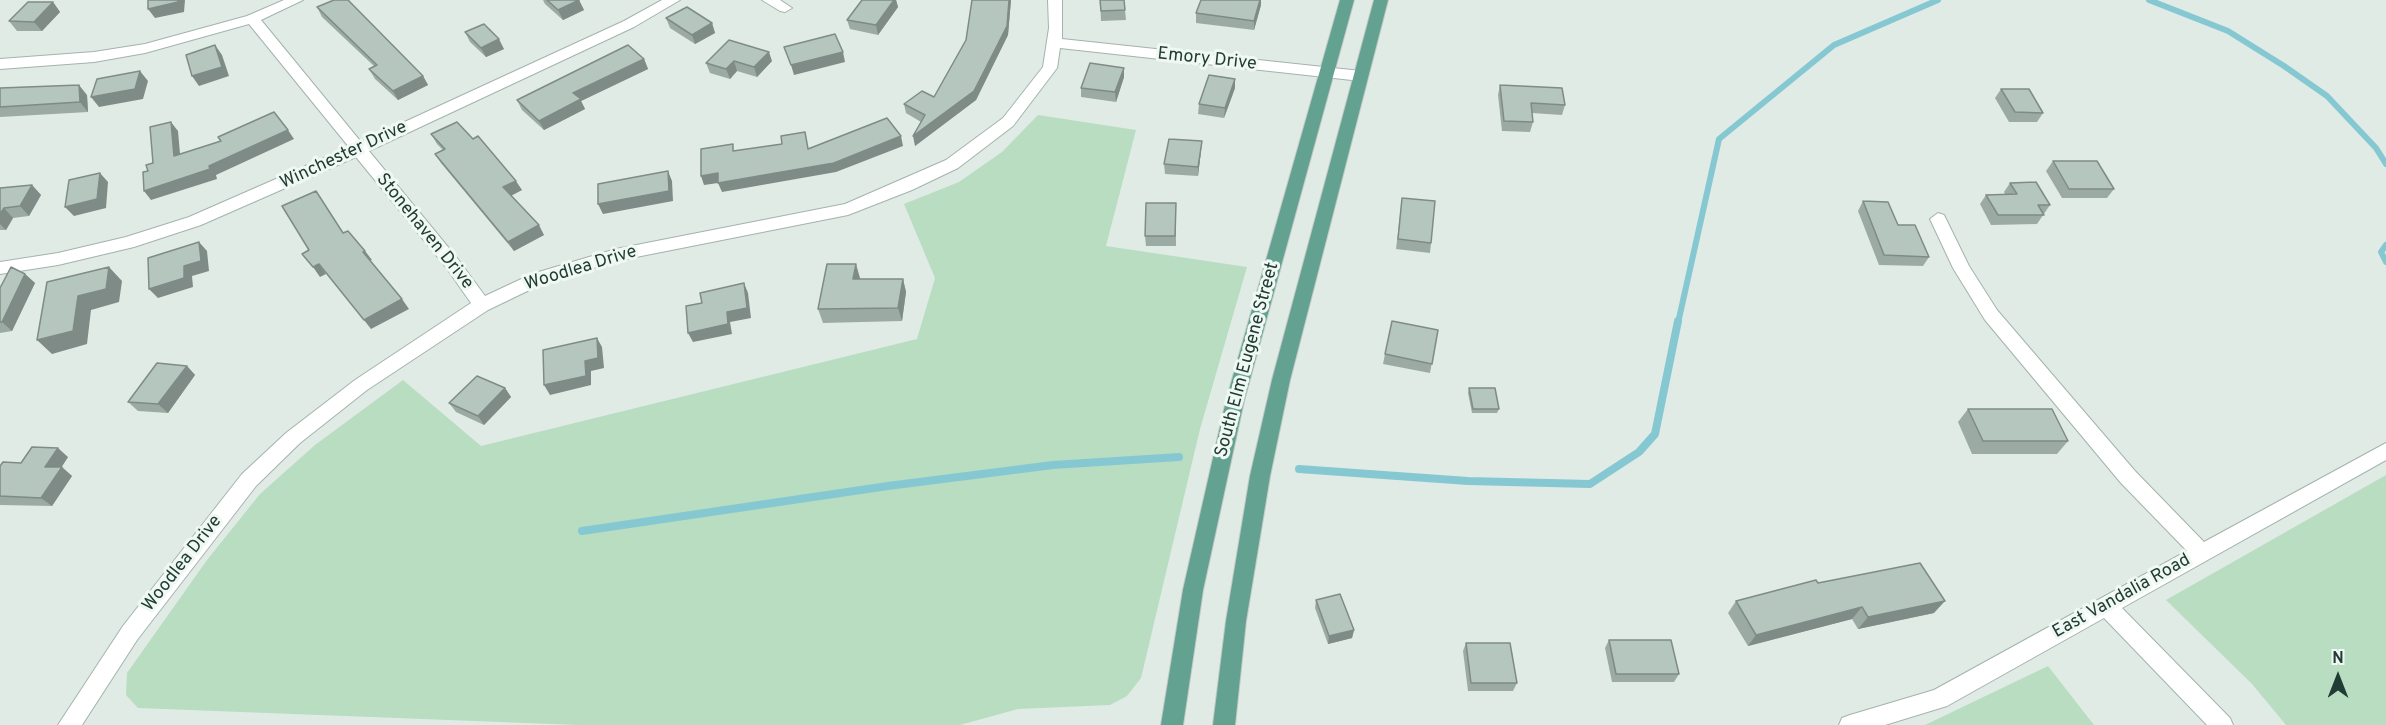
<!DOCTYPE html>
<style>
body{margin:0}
#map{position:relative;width:2386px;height:725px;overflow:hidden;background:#e0ebe6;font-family:Overpass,sans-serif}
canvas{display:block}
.north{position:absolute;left:2308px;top:647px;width:60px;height:60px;-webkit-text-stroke:4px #f0f8f4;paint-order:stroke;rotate:0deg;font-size:16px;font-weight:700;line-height:24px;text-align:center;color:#203c34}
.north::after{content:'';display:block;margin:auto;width:21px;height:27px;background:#203c34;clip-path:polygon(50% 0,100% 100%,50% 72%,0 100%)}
</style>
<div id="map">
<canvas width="2386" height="725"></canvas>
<div class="north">N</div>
</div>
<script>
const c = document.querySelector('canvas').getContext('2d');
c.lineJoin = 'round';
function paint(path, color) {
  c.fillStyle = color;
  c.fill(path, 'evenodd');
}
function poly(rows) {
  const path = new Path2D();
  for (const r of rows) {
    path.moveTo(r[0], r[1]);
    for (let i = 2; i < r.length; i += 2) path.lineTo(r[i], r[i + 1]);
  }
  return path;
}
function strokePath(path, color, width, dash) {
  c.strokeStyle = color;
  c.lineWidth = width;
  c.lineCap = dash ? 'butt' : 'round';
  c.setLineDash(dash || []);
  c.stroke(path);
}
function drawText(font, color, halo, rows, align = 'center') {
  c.font = font + ' Overpass,sans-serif';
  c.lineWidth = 6;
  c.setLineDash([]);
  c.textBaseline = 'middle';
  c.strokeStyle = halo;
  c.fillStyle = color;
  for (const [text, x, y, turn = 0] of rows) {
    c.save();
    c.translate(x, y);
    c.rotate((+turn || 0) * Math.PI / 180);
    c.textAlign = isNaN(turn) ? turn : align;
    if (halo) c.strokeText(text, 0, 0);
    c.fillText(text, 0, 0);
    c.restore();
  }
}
paint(poly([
 [1038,115,1136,130,1106,246,1247,267,1200,429,1141,678,1127,696,1110,705,1018,709,960,725,578,725,138,708,126,695,127,673,207,560,260,494,315,445,403,380,481,446,917,339,935,278,904,204,959,182,1002,152],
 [2386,475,2386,725,2286,725,2252,684,2166,600],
 [2048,666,2094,725,1925,725]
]), '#b8ddc1');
strokePath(poly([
 [2149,0,2228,31,2284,66,2327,96,2376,148,2386,164],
 [2386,245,2381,252,2386,262],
 [1678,323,1719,139,1834,45,1938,0]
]), '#86c8d2', 6);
strokePath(poly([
 [1299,469,1468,481,1590,484,1639,452,1655,434,1678,321],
 [582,531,888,486,1053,465,1179,457]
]), '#86c8d2', 8);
const minor = poly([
 [284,0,303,0,261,20,361,142,624,21,662,0,680,0,634,27,369,151,457,258,485,296,532,274,616,249,845,204,946,160,1003,118,1043,67,1049,28,1048,0,1062,0,1062,39,1361,71,1368,76,1361,81,1060,48,1057,68,1013,126,958,168,912,190,848,215,616,261,544,283,488,310,367,390,300,443,256,486,137,640,82,725,58,725,123,626,242,474,286,433,355,380,471,303,445,266,356,157,201,225,134,247,58,265,0,274,0,262,58,253,126,237,189,217,349,147,249,24,145,53,94,62,0,69,0,59,94,52,145,44,247,16,284,0],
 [762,0,780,0,792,8,785,12,780,11,762,0],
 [1938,213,1944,215,1969,266,1997,310,2135,471,2204,542,2386,443,2386,460,2122,608,2230,718,2233,725,2207,725,2104,618,1947,706,1885,725,1839,725,1842,718,1850,715,1934,690,2187,551,2121,483,1985,320,1953,268,1930,219,1938,213]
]);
const major = poly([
 [1340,0,1354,0,1244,401,1203,590,1183,725,1161,725,1183,590,1226,401,1340,0],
 [1374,0,1388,0,1290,380,1270,476,1246,621,1235,725,1213,725,1226,621,1250,476,1272,380,1374,0]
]);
strokePath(minor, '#a3b3ad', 2);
strokePath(major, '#c1c8c6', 2);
paint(minor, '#fff');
paint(major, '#63a290');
paint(poly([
 [543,0,579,0,584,10,563,20,545,4],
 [862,0,896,0,898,7,878,35,850,29,847,20],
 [972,0,1011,0,1008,35,976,100,915,146,921,122,906,113,904,104,934,97,966,40],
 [1100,0,1124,0,1126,20,1101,21],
 [53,2,60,12,42,31,17,31,9,21],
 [1261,5,1254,30,1196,23,1196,13],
 [317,7,423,76,428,85,398,100,375,79,369,69,375,67,322,17],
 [666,18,712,23,715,33,695,44,670,28],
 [465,32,504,49,486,57,470,42],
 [729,40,772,61,757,77,737,71,730,79,710,73,706,63],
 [644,59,648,69,581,101,585,109,544,130,522,110,517,100],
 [1124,68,1124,77,1116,102,1081,97,1081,88],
 [1500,85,1565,105,1562,115,1532,113,1533,122,1530,132,1502,131,1498,95],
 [0,88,87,95,88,112,0,117],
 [1235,88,1224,118,1198,114,1199,104],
 [2001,89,2043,113,2037,122,2009,122,1995,98],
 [431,134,522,190,511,196,544,235,514,251,441,163,435,154,443,150,437,144],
 [1201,151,1198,176,1165,174,1164,164],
 [2053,161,2114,189,2107,198,2062,198,2046,171],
 [2010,183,2050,205,2037,224,1991,225,1980,204,1986,195,2005,194,2004,192],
 [32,185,41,195,29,216,13,218,6,230,0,230,0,188],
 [1402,198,1431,243,1430,253,1396,249],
 [1863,201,1898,225,1929,257,1923,266,1879,265,1858,211],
 [1176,203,1176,246,1146,246,1145,236],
 [25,274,35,283,12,331,0,333,0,288],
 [860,278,860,279,903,279,906,292,902,321,823,323,818,309],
 [1438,330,1430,373,1383,364,1385,354],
 [187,366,195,375,168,413,138,411,128,402],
 [505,388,511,397,484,425,456,412,449,403],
 [1469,388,1499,409,1497,413,1472,413,1468,393],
 [1968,409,2068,441,2057,454,1972,454,1958,422],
 [68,457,61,467,72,476,52,506,0,505,0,466],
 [1818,583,1934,613,1858,629,1852,619,1748,646,1728,613,1736,601],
 [1316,600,1354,630,1352,638,1328,644,1315,608],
 [1609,640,1679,674,1674,682,1612,682,1605,648],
 [1466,643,1517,683,1513,691,1468,691,1463,651]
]), '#9caaa4');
paint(poly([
 [178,0,185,0,184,12,155,18,148,9],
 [579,0,584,10,563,20,558,10],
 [894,0,896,0,898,7,878,35,876,25],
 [1009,0,1011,0,1008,35,976,100,915,146,913,136],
 [1260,0,1261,0,1261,5,1254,30,1254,21],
 [53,2,60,12,42,31,34,22],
 [712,23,715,33,695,44,692,35],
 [499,39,504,49,486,57,481,48],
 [215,45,222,55,229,76,199,86,192,76],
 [769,52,772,61,757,77,754,67],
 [843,52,845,62,794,75,791,65],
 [644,59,648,69,581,101,585,109,544,130,539,121,573,93],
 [734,61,737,71,730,79,726,69],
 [1124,68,1124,77,1116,102,1115,92],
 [140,71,148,81,143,99,99,107,91,97],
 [423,76,428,85,398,100,393,91],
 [1235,79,1235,88,1224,118,1225,108],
 [79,85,87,95,88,112,80,102],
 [171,122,178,131,181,165,174,156],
 [288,130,294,139,216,175,217,179,151,200,144,191,209,166],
 [901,136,903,146,836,172,722,192,718,183,704,185,701,176],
 [1202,141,1201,151,1198,176,1198,167],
 [668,171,672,181,673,201,603,214,598,204],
 [100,173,108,182,106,208,74,216,65,207],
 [516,181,522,190,508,197,503,187],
 [32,185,41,195,29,216,20,206],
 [4,208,13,218,6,230,0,224,0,214],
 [539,225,544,235,514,251,508,242],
 [199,242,207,251,209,271,192,276,193,287,158,298,149,289,184,266],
 [365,251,372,260,369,261,363,252],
 [319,264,326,274,320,277,313,267],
 [856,264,860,278,857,293,853,279],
 [109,267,122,281,119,302,91,310,87,344,52,354,37,340,78,296],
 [25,274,35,283,12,331,2,322],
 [903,279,906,292,902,321,898,308],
 [744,283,748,293,751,318,730,322,732,334,693,342,688,333,727,312],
 [402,299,409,309,371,329,364,320],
 [597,338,602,347,604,368,591,371,591,385,550,395,544,385,585,361],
 [187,366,195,375,168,413,158,404],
 [505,388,511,397,484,425,478,416],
 [58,448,68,457,56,476,45,467],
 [62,467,72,476,52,506,41,498],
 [1945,601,1934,613,1858,629,1868,617],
 [1862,607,1852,619,1748,646,1756,635],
 [1354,630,1352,638,1328,644,1329,636]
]), '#7f8b86');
const building = poly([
 [148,0,178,0,178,2,148,9,148,0],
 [334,0,348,0,423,76,393,91,369,69,377,65,317,7,334,0],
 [547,0,579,0,558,10,547,0],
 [862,0,894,0,876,25,847,20,862,0],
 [972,0,1009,0,1007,26,974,91,913,136,925,115,904,104,922,91,934,97,966,40,972,0],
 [1100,0,1124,0,1125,10,1101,11,1100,0],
 [1201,0,1260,0,1254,21,1196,13,1201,0],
 [28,2,53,2,34,22,9,21,28,2],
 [687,7,712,23,692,35,666,18,687,7],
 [484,24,499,39,481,48,465,32,484,24],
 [835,34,843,52,791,65,784,47,835,34],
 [729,40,769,52,754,67,734,61,726,69,706,63,729,40],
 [215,45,222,67,192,76,186,55,215,45],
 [628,45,644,59,573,93,581,99,539,121,517,100,628,45],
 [1090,63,1124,68,1115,92,1081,88,1090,63],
 [140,71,135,89,91,97,97,79,140,71],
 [1209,75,1235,79,1225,108,1199,104,1209,75],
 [79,85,80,102,0,107,0,88,79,85],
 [1500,85,1562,88,1565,105,1531,103,1533,122,1504,121,1500,85],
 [2001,89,2029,89,2043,113,2015,112,2001,89],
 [274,112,288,130,209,166,210,169,144,191,143,172,148,171,146,165,153,163,150,127,171,122,174,156,221,141,218,137,274,112],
 [887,118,901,136,834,163,718,183,718,173,701,176,701,149,733,144,733,151,782,144,781,136,805,132,808,149,887,118],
 [457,122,473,139,478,136,516,181,503,187,539,225,508,242,435,154,445,149,431,134,457,122],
 [1169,139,1202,141,1198,167,1164,164,1169,139],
 [2053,161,2097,161,2114,189,2069,189,2053,161],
 [668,171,669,191,598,204,598,184,668,171],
 [100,173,97,199,65,207,69,180,100,173],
 [2036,182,2050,205,2038,205,2044,215,1998,215,1986,195,2017,194,2010,183,2036,182],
 [32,185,20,206,4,208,0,214,0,188,32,185],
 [316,191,343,233,348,231,365,251,363,252,402,299,364,320,319,264,313,267,302,254,309,250,282,206,316,191],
 [1402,198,1435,201,1431,243,1398,239,1402,198],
 [1863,201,1888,202,1898,225,1915,225,1929,257,1884,255,1863,201],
 [1146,203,1176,203,1175,236,1145,236,1146,203],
 [199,242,201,261,184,266,184,278,149,289,148,258,199,242],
 [827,264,856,264,853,279,903,279,898,308,818,309,827,264],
 [11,267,25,274,2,322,0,322,0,288,11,267],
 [109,267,106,289,78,296,73,331,37,340,47,282,109,267],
 [744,283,747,308,727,312,728,324,688,333,686,306,702,303,700,293,744,283],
 [1392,321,1438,330,1432,364,1385,354,1392,321],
 [597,338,598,358,585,361,586,376,544,385,543,350,597,338],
 [157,363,187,366,158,404,128,402,157,363],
 [477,376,505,388,478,416,449,403,477,376],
 [1469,388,1495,388,1499,409,1473,409,1469,388],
 [1968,409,2052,409,2068,441,1983,441,1968,409],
 [32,447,58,448,45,467,62,467,41,498,0,496,0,466,3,462,21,463,32,447],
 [1920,563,1945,601,1868,617,1862,607,1756,635,1736,601,1816,580,1818,583,1920,563],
 [1340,594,1354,630,1329,636,1316,600,1340,594],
 [1609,640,1671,640,1679,674,1616,674,1609,640],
 [1466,643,1510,643,1517,683,1471,683,1466,643]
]);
paint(building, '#b5c6bf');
strokePath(building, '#7f8b86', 1.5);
drawText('18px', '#203c34', '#f0f8f4', [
 ["Emory Drive",1207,60,6],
 ["Winchester Drive",344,156,-25],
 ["Stonehaven Drive",424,232,51],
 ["Woodlea Drive",581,269,-17],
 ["South Elm Eugene Street",1248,360,-75],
 ["Woodlea Drive",183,564,-52],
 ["East Vandalia Road",2122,597,-29]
]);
</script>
